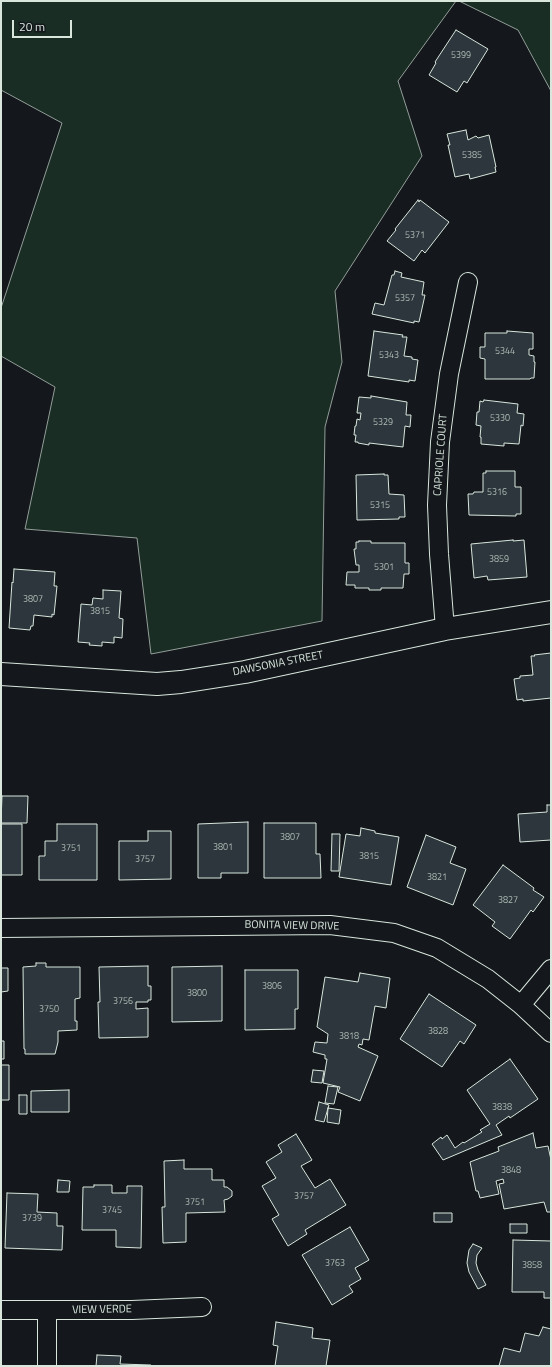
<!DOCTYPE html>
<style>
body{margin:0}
#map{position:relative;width:552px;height:1367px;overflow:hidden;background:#14181c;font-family:"Titillium Web",sans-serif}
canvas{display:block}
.frame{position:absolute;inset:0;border:2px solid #d8e6dc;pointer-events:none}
.scale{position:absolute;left:12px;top:20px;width:60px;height:18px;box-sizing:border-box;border:2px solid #d8e6dc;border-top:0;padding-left:5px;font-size:12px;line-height:14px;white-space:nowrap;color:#d8e6dc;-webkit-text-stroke:3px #14181c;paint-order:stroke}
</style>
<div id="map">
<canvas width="552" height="1367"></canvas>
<div class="frame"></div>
<div class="scale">20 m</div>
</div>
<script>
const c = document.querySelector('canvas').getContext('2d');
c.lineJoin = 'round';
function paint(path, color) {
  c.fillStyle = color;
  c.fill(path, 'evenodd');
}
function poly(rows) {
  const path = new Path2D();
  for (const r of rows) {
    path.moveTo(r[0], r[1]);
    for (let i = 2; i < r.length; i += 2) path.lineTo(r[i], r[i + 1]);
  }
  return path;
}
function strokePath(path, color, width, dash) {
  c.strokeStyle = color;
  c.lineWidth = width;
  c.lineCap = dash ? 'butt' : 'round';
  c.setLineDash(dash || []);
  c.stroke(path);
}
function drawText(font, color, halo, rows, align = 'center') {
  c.font = font + ' "Titillium Web",sans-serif';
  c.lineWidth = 3;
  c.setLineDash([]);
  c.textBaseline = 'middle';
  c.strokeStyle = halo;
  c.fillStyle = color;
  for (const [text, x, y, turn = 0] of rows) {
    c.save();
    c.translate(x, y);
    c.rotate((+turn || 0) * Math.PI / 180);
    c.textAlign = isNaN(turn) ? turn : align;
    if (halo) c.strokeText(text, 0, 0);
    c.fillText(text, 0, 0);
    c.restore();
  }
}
const green = poly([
 [1,1,456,1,398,81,422,156,335,291,342,362,325,427,322,621,151,654,137,538,25,529,55,387,1,356,1,308,62,123,1,90,1,1],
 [459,1,551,1,551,91,518,30,459,1]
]);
paint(green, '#1a2d24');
strokePath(green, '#939e99', 1);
const building = poly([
 [456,30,488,49,467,83,464,81,457,92,429,75,436,63,435,62,456,30],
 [466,130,468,140,476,136,478,138,489,135,496,167,495,167,496,172,470,179,469,174,455,177,448,145,450,145,447,134,466,130],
 [418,200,419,202,420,200,449,222,425,253,422,250,414,261,387,241,396,230,395,229,418,200],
 [395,271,402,273,401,277,424,282,422,295,425,295,419,322,414,321,414,323,372,314,375,303,384,305,392,275,394,275,395,271],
 [374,331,403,335,402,337,407,337,404,356,412,357,412,359,418,360,415,381,409,380,409,382,368,376,374,331],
 [507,331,533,333,533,349,529,349,529,355,534,356,534,362,535,362,534,378,531,378,530,379,485,379,485,359,480,358,480,347,485,347,485,333,507,333,507,331],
 [371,396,407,402,406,415,411,415,410,427,405,426,403,447,369,443,369,445,358,443,358,442,355,442,356,435,354,435,355,426,356,426,357,419,360,420,361,413,357,413,359,397,371,398,371,396],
 [484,400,518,404,517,413,524,414,523,426,521,425,519,444,504,443,504,446,481,444,481,437,480,437,481,426,476,425,477,412,479,412,480,401,483,402,484,400],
 [486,471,515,471,515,487,521,487,521,514,516,514,516,516,469,515,468,494,473,494,474,492,483,492,483,473,486,473,486,471],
 [384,474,384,475,388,475,389,494,404,495,405,517,399,517,399,519,357,520,356,475,384,474],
 [513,540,513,541,524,540,527,577,488,580,487,576,474,578,471,544,513,540],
 [359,541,371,541,371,543,405,543,405,563,409,563,409,574,404,574,403,588,381,588,381,590,369,590,369,588,355,588,355,585,346,585,347,572,359,572,359,565,356,565,354,549,356,549,356,542,359,542,359,541],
 [14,569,55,572,54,586,57,586,54,615,52,614,52,617,34,615,33,626,31,626,30,630,9,628,12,582,13,583,14,569],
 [103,590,121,591,119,618,123,619,122,638,114,637,114,643,102,642,102,646,89,645,90,643,78,642,81,604,92,605,93,598,103,599,103,590],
 [551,653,551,698,523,701,523,699,517,700,514,679,520,678,520,676,533,675,531,656,535,656,534,655,551,653],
 [2,796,28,796,27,823,1,823,2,796],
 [547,805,551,805,551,840,520,842,518,814,547,812,547,805],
 [248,822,248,873,221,873,221,878,198,878,198,824,248,822],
 [264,823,316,823,316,854,320,854,321,878,264,878,264,823],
 [1,824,22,824,22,875,1,875,1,824],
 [57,824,97,824,97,880,39,880,39,856,45,856,45,841,57,841,57,824],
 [361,828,375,831,375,833,399,837,391,885,339,877,346,834,360,836,361,828],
 [148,831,171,831,171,879,119,880,119,841,148,841,148,831],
 [332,834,340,834,339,871,331,871,332,834],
 [426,835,456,847,450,863,466,869,453,905,407,887,426,835],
 [503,865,534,888,533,890,544,897,533,912,531,910,510,939,492,926,495,922,473,905,503,865],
 [36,963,46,963,46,967,80,967,80,998,75,999,75,1021,77,1021,77,1030,58,1031,58,1042,55,1054,25,1054,25,1049,24,1049,23,967,36,966,36,963],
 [148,966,148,986,151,986,151,1000,148,1000,148,1002,136,1002,136,1009,148,1008,148,1037,99,1038,98,1002,100,1002,99,967,148,966],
 [222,966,222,1021,172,1022,172,967,222,966],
 [1,968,8,968,8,991,1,992,1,968],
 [245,970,298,970,298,1009,295,1009,295,1029,245,1030,245,970],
 [360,973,390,978,386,1008,375,1006,369,1040,363,1039,362,1045,359,1044,358,1047,378,1056,360,1101,338,1092,340,1087,323,1083,327,1059,325,1059,325,1055,313,1052,315,1042,327,1043,328,1034,317,1027,325,977,358,982,360,973],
 [429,994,476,1025,464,1044,460,1041,442,1067,400,1039,429,994],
 [1,1041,4,1041,4,1059,1,1059,1,1041],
 [510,1059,538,1099,510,1118,509,1116,496,1125,502,1135,443,1160,432,1144,441,1137,442,1139,447,1135,455,1148,463,1142,464,1143,482,1132,480,1130,490,1124,467,1090,510,1059],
 [1,1065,9,1065,9,1100,1,1100,1,1065],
 [313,1070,324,1071,322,1083,311,1082,313,1070],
 [328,1086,338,1087,334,1104,325,1103,328,1086],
 [69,1090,69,1112,31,1112,31,1091,69,1090],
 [19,1095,27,1095,27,1114,19,1114,19,1095],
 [319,1102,329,1105,324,1122,315,1120,319,1102],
 [328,1108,341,1110,339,1124,327,1122,328,1108],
 [533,1133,536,1148,548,1146,551,1160,551,1212,547,1212,544,1202,504,1209,499,1184,504,1183,503,1179,496,1181,499,1194,480,1198,478,1191,476,1191,470,1162,499,1151,498,1147,533,1133],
 [296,1134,312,1160,301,1166,315,1188,330,1179,346,1205,305,1230,307,1234,288,1246,272,1219,279,1215,262,1186,276,1178,266,1162,282,1152,278,1145,296,1134],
 [184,1160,184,1169,212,1169,212,1180,224,1180,224,1187,227,1187,232,1191,232,1196,228,1199,224,1200,225,1212,186,1213,186,1242,163,1243,162,1207,165,1207,164,1161,184,1160],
 [58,1180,70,1181,69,1192,57,1192,58,1180],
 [94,1185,112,1185,112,1193,127,1193,127,1186,142,1186,141,1248,116,1247,116,1230,82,1230,83,1187,94,1187,94,1185],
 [7,1193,38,1194,37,1212,57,1213,57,1226,63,1226,62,1250,5,1248,7,1193],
 [434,1213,452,1213,452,1222,434,1222,434,1213],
 [510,1224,527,1224,527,1233,510,1233,510,1224],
 [350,1227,369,1260,355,1268,361,1279,349,1286,353,1292,332,1305,302,1255,350,1227],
 [513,1240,551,1241,551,1298,544,1298,544,1292,512,1292,513,1240],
 [473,1244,482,1248,477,1255,476,1263,478,1270,486,1285,478,1289,469,1272,467,1263,469,1250,473,1244],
 [276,1322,313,1328,312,1338,330,1340,326,1366,275,1366,278,1346,273,1345,276,1322],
 [543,1327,551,1329,551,1366,499,1366,504,1348,520,1352,525,1333,539,1336,543,1327],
 [97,1355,121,1356,120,1364,151,1365,151,1366,96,1366,97,1355]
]);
paint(building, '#2c363c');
strokePath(building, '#d8e6dc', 1);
const minor = poly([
 [445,629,439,554,437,505,440,442,449,374,468,282],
 [1,928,330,925,394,933,437,948,488,979,521,1005,551,1033],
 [521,1005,551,969],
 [1,1310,132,1310,202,1307],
 [47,1311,47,1366]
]);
const tertiary = poly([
 [1,674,157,684,181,682,245,672,445,629,551,612]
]);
strokePath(minor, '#d8e6dc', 20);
strokePath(tertiary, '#d8e6dc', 24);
strokePath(minor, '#14181c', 18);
strokePath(tertiary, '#14181c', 22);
drawText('9px', '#adbab4', null, [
 ["5399",461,56],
 ["5385",472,156],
 ["5371",415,236],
 ["5357",405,299],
 ["5344",505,352],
 ["5343",389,356],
 ["5330",500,419],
 ["5329",383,423],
 ["5316",497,493],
 ["5315",380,506],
 ["3859",499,560],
 ["5301",384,568],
 ["3807",33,600],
 ["3815",100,612],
 ["3807",290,838],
 ["3801",223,848],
 ["3751",71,849],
 ["3815",369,857],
 ["3757",145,860],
 ["3821",437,878],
 ["3827",508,901],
 ["3806",272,987],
 ["3800",197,994],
 ["3756",123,1002],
 ["3750",49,1010],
 ["3828",438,1032],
 ["3818",349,1037],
 ["3838",502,1108],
 ["3848",511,1171],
 ["3757",304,1197],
 ["3751",195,1203],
 ["3745",112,1211],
 ["3739",32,1219],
 ["3763",335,1264],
 ["3858",532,1266]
]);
drawText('11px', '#d8e6dc', '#14181c', [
 ["CAPRIOLE COURT",441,455,-86],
 ["DAWSONIA STREET",278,664,-11],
 ["BONITA VIEW DRIVE",292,926,1],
 ["VIEW VERDE",102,1310,-1]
]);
</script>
